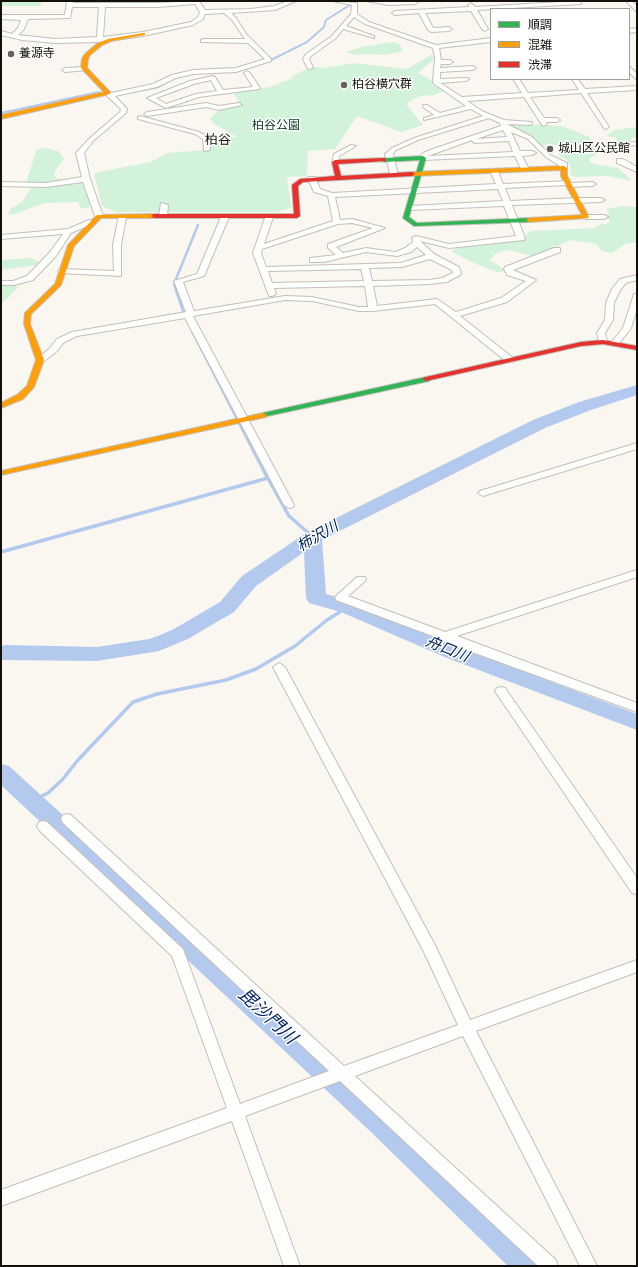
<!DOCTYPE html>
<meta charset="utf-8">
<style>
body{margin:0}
#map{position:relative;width:638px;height:1267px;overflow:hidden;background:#faf7f1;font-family:"Sofia Sans Condensed","Noto Sans JP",sans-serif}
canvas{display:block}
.frame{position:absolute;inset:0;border:2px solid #131009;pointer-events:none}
.legend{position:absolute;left:490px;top:8px;width:140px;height:72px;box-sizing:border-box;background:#fff;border:1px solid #a19f9d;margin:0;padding:5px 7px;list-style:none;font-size:12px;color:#131009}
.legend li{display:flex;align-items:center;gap:8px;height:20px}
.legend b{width:20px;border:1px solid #a19f9d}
</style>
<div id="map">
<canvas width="638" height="1267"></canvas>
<div class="frame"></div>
<ul class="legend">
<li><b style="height:5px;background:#30b455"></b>順調</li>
<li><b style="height:5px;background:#ff9f0a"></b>混雑</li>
<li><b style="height:5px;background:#e5322d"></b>渋滞</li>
</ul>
</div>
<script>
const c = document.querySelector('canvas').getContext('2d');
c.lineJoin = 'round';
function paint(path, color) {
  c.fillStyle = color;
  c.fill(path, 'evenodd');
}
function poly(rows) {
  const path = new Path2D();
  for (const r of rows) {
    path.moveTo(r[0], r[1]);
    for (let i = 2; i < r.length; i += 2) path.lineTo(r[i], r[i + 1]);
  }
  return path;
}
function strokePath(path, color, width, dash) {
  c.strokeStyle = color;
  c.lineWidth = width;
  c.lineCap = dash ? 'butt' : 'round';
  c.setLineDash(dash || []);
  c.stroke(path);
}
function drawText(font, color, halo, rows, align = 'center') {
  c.font = font + ' "Sofia Sans Condensed","Noto Sans JP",sans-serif';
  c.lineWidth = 3;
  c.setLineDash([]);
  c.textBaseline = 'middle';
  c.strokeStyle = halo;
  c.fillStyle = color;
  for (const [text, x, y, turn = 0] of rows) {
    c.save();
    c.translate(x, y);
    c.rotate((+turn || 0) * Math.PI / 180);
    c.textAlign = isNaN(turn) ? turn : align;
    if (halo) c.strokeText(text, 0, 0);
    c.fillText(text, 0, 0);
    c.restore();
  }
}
paint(poly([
 [1,1,42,1,40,6,1,6],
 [393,42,399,44,403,50,400,52,384,55,366,54,354,55,346,52,362,47],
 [431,55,435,59,417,73,433,81,431,84,444,91,433,95,420,96,406,104,423,125,401,132,357,116,335,149,308,151,307,176,287,177,291,208,276,212,116,212,102,206,94,173,151,162,167,153,205,150,212,139,237,137,214,124,210,118,221,109,241,106,233,92,270,87,293,78,292,76,300,72,313,67,324,68,353,63,407,69],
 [509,123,561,126,580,133,589,137,600,152,589,159,590,162,594,164,618,168,632,181,607,176,575,177,571,175,570,165,567,160,559,156,559,146,549,144,542,146,537,140,522,131,507,126],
 [637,127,637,137,632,138,629,143,621,143,618,142,615,137,606,136,615,130],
 [47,148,58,151,64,159,54,173,56,178,66,181,82,180,91,204,87,209,80,207,78,202,44,203,16,214,8,215,10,209,22,202,33,185,26,182,37,149],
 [623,206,637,207,637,242,625,244,612,253,602,251,596,244,591,243,570,240,536,257,509,250,502,251,494,255,490,260,504,269,503,272,497,272,476,264,452,252,456,247,521,239,526,238,527,234,531,231,595,228,599,225,610,223,608,216,609,214,606,209],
 [30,258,38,261,38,265,1,270,1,260],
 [1,281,14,283,18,288,1,304]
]), '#d2f2da');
strokePath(poly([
 [267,62,307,42,324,27,326,20,350,5],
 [144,90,158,87,171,80],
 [1,113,99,92]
]), '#b3caee', 2);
strokePath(poly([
 [185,317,174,284,198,225],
 [192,331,265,474]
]), '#b3caee', 2.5);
strokePath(poly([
 [265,473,289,516,313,537],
 [1,552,268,478],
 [31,801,48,793,62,780,78,760,133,702,157,694,226,680,256,669,295,646,327,620,348,607]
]), '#b3caee', 3.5);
paint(poly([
 [637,385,637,395,591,410,545,428,322,540,326,594,355,602,461,648,637,714,637,730,447,658,341,612,309,603,306,598,304,552,256,586,234,612,188,639,159,651,97,661,1,660,1,646,6,645,97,647,149,639,158,636,174,629,220,602,242,576,306,533,533,420,579,402,637,385],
 [1,764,9,766,392,1115,539,1256,544,1266,508,1266,372,1133,1,785,1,764]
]), '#b3caee');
const street = poly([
 [67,1,73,1,73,3,158,3,199,1,205,10,251,9,274,6,288,1,296,1,275,10,231,13,236,18,246,34,271,59,271,61,236,72,193,74,176,78,157,87,115,96,127,109,126,113,93,141,84,153,90,179,103,216,99,218,95,216,83,182,46,187,1,186,1,182,46,183,82,177,76,153,89,139,120,112,121,109,107,96,106,92,111,93,153,84,172,75,193,70,236,68,265,59,248,43,201,42,201,40,203,39,245,39,232,20,224,13,205,14,203,19,193,25,143,36,100,42,55,43,22,40,1,35,1,31,12,34,18,28,21,20,1,19,1,15,65,15,67,1],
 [195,4,200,12,198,17,191,22,143,32,103,37,105,7,158,7,195,4],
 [72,7,99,7,97,37,55,39,18,35,24,29,28,19,70,18,72,7],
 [333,1,357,3,357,14,369,22,436,45,491,38,491,42,439,48,441,60,450,60,453,62,450,64,441,64,440,68,473,66,476,68,473,70,440,72,440,79,468,78,469,79,466,81,440,83,462,97,522,93,513,79,519,79,528,93,579,90,572,79,578,79,585,89,637,86,637,90,587,93,609,127,606,129,604,128,581,93,530,97,544,118,557,118,560,120,557,122,546,122,547,124,544,126,542,125,524,97,467,101,482,111,504,120,532,122,532,124,530,125,507,124,532,137,550,155,567,163,567,170,561,170,560,166,546,157,528,139,511,132,520,151,532,151,536,153,532,155,522,156,529,169,528,171,522,171,515,156,423,160,419,158,423,153,433,149,501,126,500,123,489,118,418,140,396,150,393,154,398,175,391,177,385,154,392,148,414,138,483,116,471,109,424,120,424,118,434,115,423,107,423,105,427,105,440,113,466,106,433,83,435,58,433,48,365,24,354,17,346,26,374,36,374,38,343,29,336,38,311,56,309,59,313,68,308,69,303,59,306,54,332,36,351,14,352,5,333,1],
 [503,130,507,137,476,139,503,130],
 [472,140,473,142,475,143,509,141,513,152,428,156,472,140],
 [366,1,417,1,418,2,415,4,389,5,366,1],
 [579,1,581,2,581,4,477,10,488,29,485,31,482,29,471,11,425,13,433,28,449,27,452,29,449,31,431,32,428,30,419,13,395,15,392,13,395,11,469,7,468,5,471,3,475,7,579,1],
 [626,1,632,1,637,6,637,12,626,1],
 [637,28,637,32,629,33,629,29,637,28],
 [629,66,637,74,637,80,629,72,629,66],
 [85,67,87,68,87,70,65,72,62,70,65,68,85,67],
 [247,71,250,73,260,88,259,89,199,97,166,108,147,98,190,81,213,76,215,77,223,90,253,87,244,73,247,71],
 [211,80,217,91,196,94,166,104,156,98,194,84,211,80],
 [206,103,219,106,239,103,242,105,219,110,206,107,147,116,144,114,147,112,206,103],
 [140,116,199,132,210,138,210,150,204,151,203,139,195,134,138,119,138,117,140,116],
 [634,142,637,143,636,145,601,151,597,149,601,147,634,142],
 [351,145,356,146,339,156,338,164,332,164,334,154,351,145],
 [617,159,623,159,637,167,637,172,617,163,617,159],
 [491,169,497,169,503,184,569,181,572,183,592,182,596,184,592,186,569,187,566,185,505,188,510,201,577,198,601,198,605,200,601,202,512,205,525,238,524,240,449,248,420,241,434,254,459,267,461,273,460,275,447,282,429,284,373,286,377,306,437,299,456,312,501,298,526,281,507,275,504,269,505,267,554,248,560,248,560,252,513,270,536,280,507,302,460,316,513,358,513,362,507,362,435,304,373,311,359,311,312,301,285,300,193,316,294,505,293,507,289,508,284,505,185,318,77,336,63,343,57,351,43,362,37,362,36,360,51,347,57,339,72,332,186,312,174,281,197,274,221,217,225,215,229,217,204,276,183,282,194,311,285,296,312,297,359,307,368,307,365,286,274,288,276,294,272,296,269,296,253,253,266,215,273,217,264,244,333,221,328,196,314,192,308,179,309,177,315,177,320,189,332,193,496,184,490,171,491,169],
 [498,189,503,201,410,206,406,208,410,210,504,206,516,236,449,244,416,236,412,238,413,242,405,248,396,252,366,248,343,253,336,247,385,228,352,219,340,220,335,197,498,189],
 [352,223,373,228,328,244,328,248,336,255,310,258,310,262,324,262,366,252,397,256,411,252,417,247,426,255,401,263,266,267,261,253,262,249,338,224,352,223],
 [430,259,452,270,453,273,442,278,429,280,372,281,369,268,402,267,430,259],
 [361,269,364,281,272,283,268,271,361,269],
 [161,203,168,205,167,216,163,218,159,216,161,203],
 [119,215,126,217,121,245,121,276,59,273,58,271,62,269,114,271,113,245,119,215],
 [583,215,604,215,608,217,604,219,586,219,582,217,583,215],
 [89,220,96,222,71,233,56,256,33,280,14,285,1,285,1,281,13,281,27,276,50,252,63,234,1,239,1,235,68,229,89,220],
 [637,275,637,280,626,283,620,290,614,303,613,320,605,333,607,342,606,344,600,344,597,333,605,320,606,303,612,289,620,279,637,275],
 [634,294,637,294,637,309,631,328,618,345,612,345,611,343,623,328,634,294],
 [637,443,637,449,486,495,483,496,478,493,480,491,637,443],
 [637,570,637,577,457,636,637,703,637,712,439,640,438,638,336,600,335,597,357,577,365,577,366,579,365,581,348,596,445,632,637,570],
 [279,663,285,667,435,945,470,1020,637,960,637,972,476,1031,597,1266,580,1266,463,1036,355,1076,556,1260,558,1266,538,1266,340,1081,245,1116,300,1266,284,1266,232,1121,1,1206,1,1190,227,1108,172,956,39,830,37,826,39,822,43,821,47,822,183,949,240,1104,329,1071,63,823,61,819,63,815,67,814,71,815,344,1066,458,1025,424,952,273,667,279,663],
 [501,687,505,688,637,878,637,894,632,893,497,694,495,691,497,688,501,687]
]);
const fast = poly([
 [423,156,426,158,409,217,417,223,529,218,532,220,529,222,414,226,403,218,420,160,384,162,381,160,384,158,423,156],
 [426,377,430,379,429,381,263,417,259,415,263,413,426,377]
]);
const slow = poly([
 [143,33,145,33,145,35,111,41,102,45,90,55,88,59,87,68,110,92,110,94,1,119,1,115,104,92,81,68,82,59,85,54,98,43,108,39,143,33],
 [564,166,567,168,567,176,589,217,588,218,529,222,526,220,529,218,582,215,561,176,561,170,412,176,409,174,412,172,564,166],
 [97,215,154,214,157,216,154,218,101,218,74,246,61,285,31,314,30,324,44,360,34,387,23,399,1,408,1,403,17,395,27,386,36,360,24,324,25,313,55,284,68,245,97,215],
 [263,413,267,415,266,417,1,475,1,471,263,413]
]);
const jam = poly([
 [384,158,386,159,386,161,338,164,341,176,412,172,415,174,412,176,303,182,298,186,300,216,297,218,154,218,151,216,154,214,294,214,292,185,300,179,335,176,332,162,335,160,384,158],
 [603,340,637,346,637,350,603,344,581,346,426,381,422,379,426,377,581,342,603,340]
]);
strokePath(street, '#c3bfb9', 2);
strokePath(fast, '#c3bfb9', 2);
strokePath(slow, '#c3bfb9', 2);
strokePath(jam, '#c3bfb9', 2);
paint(street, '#fefefd');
paint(fast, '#30b455');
paint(slow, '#ff9f0a');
paint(jam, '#e5322d');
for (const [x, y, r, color] of [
 [11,54,4,"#64615a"],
 [344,85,4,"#64615a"],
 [550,149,4,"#64615a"]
]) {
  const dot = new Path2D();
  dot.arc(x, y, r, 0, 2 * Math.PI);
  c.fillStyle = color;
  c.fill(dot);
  strokePath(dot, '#fff', 1.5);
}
drawText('12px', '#131009', '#fff', [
 ["養源寺",19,54],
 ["柏谷横穴群",352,85],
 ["城山区公民館",558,149]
], 'left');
drawText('12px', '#0f4228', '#fff', [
 ["柏谷公園",276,126]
]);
drawText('13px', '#131009', '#fff', [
 ["柏谷",218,141]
]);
drawText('italic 15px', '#002563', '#fff', [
 ["柿沢川",318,537,-30],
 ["舟口川",447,650,22]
]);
drawText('italic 18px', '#002563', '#fff', [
 ["毘沙門川",267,1017,43]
]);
</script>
